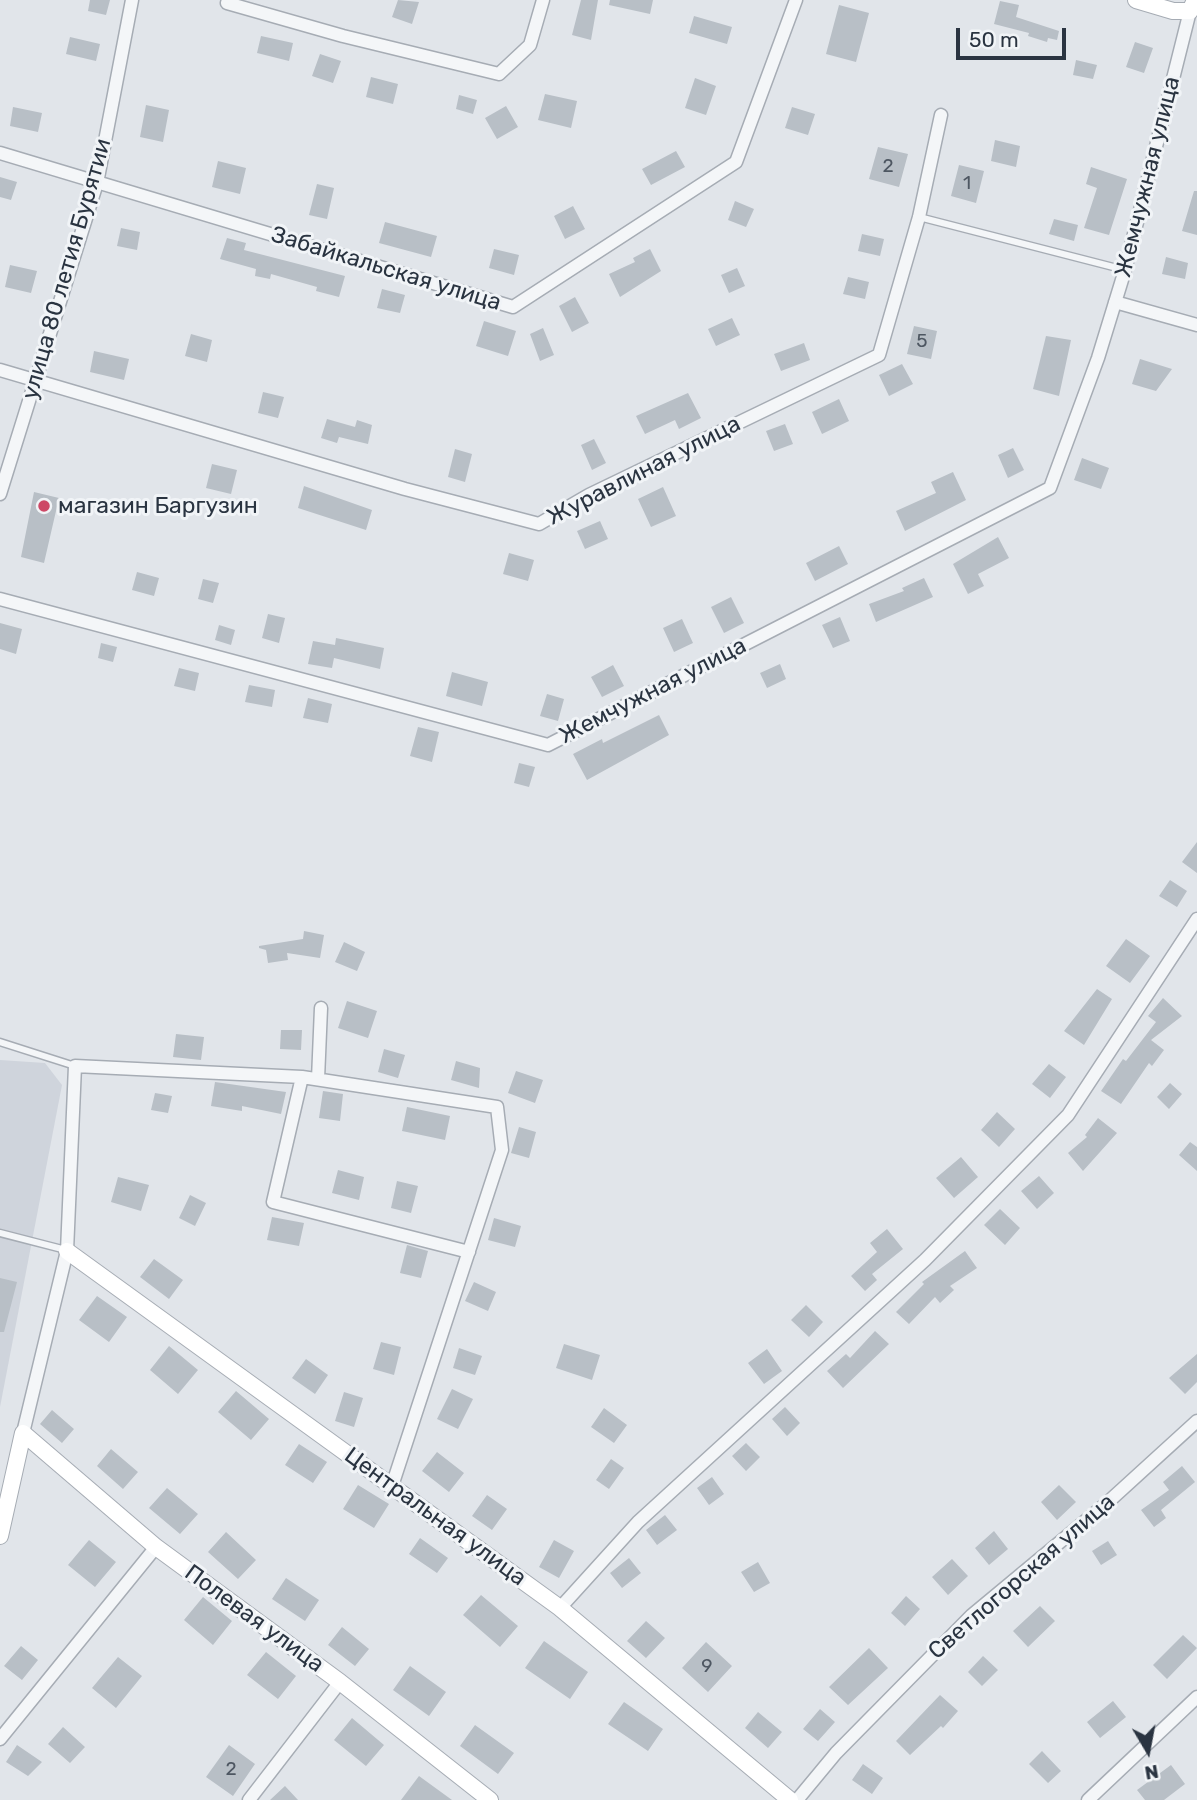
<!DOCTYPE html>
<meta charset="utf-8">
<style>
body{margin:0}
#map{position:relative;width:1197px;height:1800px;overflow:hidden;background:#e1e5ea;font-family:Rubik,sans-serif}
canvas{display:block}
.north{position:absolute;left:1113px;top:1716px;width:70px;height:70px;-webkit-text-stroke:5px #f1f4f7;paint-order:stroke;rotate:170deg;font-size:19px;font-weight:700;line-height:28px;text-align:center;color:#2a3441}
.north::after{content:'';display:block;margin:auto;width:24px;height:32px;background:#2a3441;clip-path:polygon(50% 0,100% 100%,50% 72%,0 100%)}
.scale{position:absolute;left:956px;top:28px;width:110px;height:32px;box-sizing:border-box;border:4px solid #2a3441;border-top:0;padding-left:9px;font-size:21px;line-height:24px;white-space:nowrap;color:#2a3441;-webkit-text-stroke:5px #f1f4f7;paint-order:stroke}
</style>
<div id="map">
<canvas width="1197" height="1800"></canvas>
<div class="north">N</div>
<div class="scale">50 m</div>
</div>
<script>
const c = document.querySelector('canvas').getContext('2d');
c.lineJoin = 'round';
function paint(path, color) {
  c.fillStyle = color;
  c.fill(path, 'evenodd');
}
function poly(rows) {
  const path = new Path2D();
  for (const r of rows) {
    path.moveTo(r[0], r[1]);
    for (let i = 2; i < r.length; i += 2) path.lineTo(r[i], r[i + 1]);
  }
  return path;
}
function strokePath(path, color, width, dash) {
  c.strokeStyle = color;
  c.lineWidth = width;
  c.lineCap = dash ? 'butt' : 'round';
  c.setLineDash(dash || []);
  c.stroke(path);
}
function drawText(font, color, halo, rows, align = 'center') {
  c.font = font + ' Rubik,sans-serif';
  c.lineWidth = 6;
  c.setLineDash([]);
  c.textBaseline = 'middle';
  c.strokeStyle = halo;
  c.fillStyle = color;
  for (const [text, x, y, turn = 0] of rows) {
    c.save();
    c.translate(x, y);
    c.rotate((+turn || 0) * Math.PI / 180);
    c.textAlign = isNaN(turn) ? turn : align;
    if (halo) c.strokeText(text, 0, 0);
    c.fillText(text, 0, 0);
    c.restore();
  }
}
paint(poly([
 [0,1060,45,1063,62,1085,0,1407]
]), '#cfd4dc');
paint(poly([
 [90,0,110,0,106,15,88,11],
 [398,0,419,2,412,24,392,17],
 [581,0,598,0,591,40,572,35],
 [610,0,653,0,650,14,609,5],
 [1000,1,1019,5,1016,17,1059,31,1057,40,1048,38,1047,42,1028,36,1029,33,994,24],
 [839,5,869,13,856,62,826,54],
 [694,16,732,27,727,44,689,33],
 [261,36,293,43,289,61,257,53],
 [70,37,100,44,96,61,66,54],
 [1135,42,1153,48,1144,73,1126,67],
 [320,54,341,61,333,83,312,76],
 [1076,60,1097,65,1093,79,1073,75],
 [371,77,398,84,393,104,366,97],
 [695,78,716,86,706,115,685,108],
 [545,94,577,101,571,128,538,120],
 [459,95,477,100,473,114,456,109],
 [146,105,169,110,163,142,140,137],
 [506,106,518,127,497,139,485,118],
 [13,107,42,113,38,132,10,126],
 [792,107,815,114,808,135,785,128],
 [995,140,1020,146,1016,167,991,161],
 [878,147,908,154,899,187,869,179],
 [676,151,685,167,651,185,642,169],
 [218,161,246,168,240,194,212,187],
 [959,165,984,171,976,203,951,196],
 [1091,167,1127,179,1109,235,1084,228,1097,188,1086,184],
 [0,177,17,182,11,200,0,197],
 [317,184,334,188,327,219,309,215],
 [1194,191,1197,191,1197,235,1182,231],
 [735,201,754,209,746,227,728,220],
 [573,206,585,229,565,239,554,216],
 [1054,219,1078,225,1074,241,1049,234],
 [385,222,437,236,431,257,379,243],
 [121,228,140,232,137,250,117,246],
 [862,234,884,239,880,256,858,251],
 [227,238,246,243,244,250,345,276,339,297,316,291,317,287,271,274,270,279,255,276,256,269,220,259],
 [494,249,519,255,514,275,489,268],
 [650,249,661,271,620,297,609,274,635,262,633,258],
 [1166,257,1188,263,1185,279,1162,274],
 [10,265,37,271,31,293,5,287],
 [737,268,745,286,729,293,721,275],
 [848,277,869,282,865,299,843,294],
 [382,289,405,295,400,313,377,308],
 [575,297,589,323,572,332,559,306],
 [732,318,740,335,716,346,708,329],
 [484,321,516,331,508,356,476,346],
 [914,326,937,331,931,359,907,354],
 [543,328,554,355,540,361,530,334],
 [191,334,212,340,207,362,185,356],
 [1046,336,1071,340,1059,396,1033,389],
 [804,343,810,360,781,371,774,354],
 [94,351,129,359,124,380,90,372],
 [1140,359,1172,369,1156,391,1132,384],
 [902,364,913,384,889,396,879,375],
 [263,392,284,397,278,418,258,413],
 [688,393,701,418,679,429,675,420,645,434,636,416],
 [839,399,849,421,822,434,812,412],
 [327,419,355,427,357,420,372,425,368,444,339,437,337,443,321,438],
 [785,424,793,444,774,451,766,431],
 [594,439,606,463,592,470,581,445],
 [1013,448,1024,470,1008,478,998,455],
 [455,449,472,454,465,482,448,477],
 [1082,458,1109,468,1101,489,1074,480],
 [212,464,237,470,231,494,206,488],
 [953,472,966,500,905,531,896,511,936,493,931,482],
 [304,486,372,510,366,530,298,508],
 [663,487,676,516,651,527,638,499],
 [34,492,59,498,44,563,21,557],
 [600,521,608,539,585,549,577,531],
 [998,537,1009,558,978,574,984,586,968,594,953,564],
 [839,546,848,564,815,581,806,563],
 [509,553,534,560,528,581,503,574],
 [137,572,159,578,154,596,132,590],
 [924,578,933,597,876,622,869,604,904,591,902,588],
 [203,579,219,583,213,603,198,599],
 [731,597,744,623,724,633,711,607],
 [268,614,285,618,279,643,262,638],
 [840,617,850,641,833,648,822,625],
 [682,619,693,643,674,652,663,628],
 [0,623,22,629,16,654,0,649],
 [219,625,235,630,231,645,215,640],
 [336,638,384,648,380,669,334,658,332,668,308,664,313,641,335,645],
 [101,643,117,647,113,662,98,658],
 [780,664,786,679,767,688,760,673],
 [613,665,624,686,602,697,591,677],
 [179,668,199,673,195,691,174,686],
 [452,672,488,682,482,706,446,696],
 [249,685,275,690,272,707,245,702],
 [547,694,564,699,558,721,540,716],
 [308,698,332,704,328,723,303,718],
 [659,715,669,735,587,780,573,754,602,739,603,743],
 [418,727,439,732,432,762,410,756],
 [519,763,535,767,529,787,514,783],
 [1197,842,1197,873,1182,862],
 [1170,880,1187,891,1177,907,1159,896],
 [304,931,324,935,320,958,287,953,288,960,268,963,266,950,259,948,259,946,303,939],
 [1126,939,1150,956,1130,983,1106,966],
 [344,942,365,952,357,971,335,962],
 [1097,989,1112,999,1084,1045,1064,1031],
 [1163,998,1182,1016,1151,1040,1164,1050,1152,1066,1149,1063,1121,1104,1101,1091,1123,1059,1126,1061,1156,1022,1148,1016],
 [347,1001,377,1011,368,1038,338,1028],
 [281,1030,302,1030,301,1050,280,1049],
 [176,1034,204,1037,201,1060,173,1057],
 [384,1049,405,1055,398,1078,378,1072],
 [456,1061,480,1068,479,1088,451,1080],
 [1049,1064,1066,1077,1050,1098,1032,1084],
 [516,1071,543,1080,535,1103,508,1093],
 [215,1082,286,1092,281,1114,242,1106,242,1111,211,1106],
 [1170,1083,1182,1094,1169,1109,1157,1097],
 [323,1091,343,1094,340,1121,319,1118],
 [155,1093,172,1096,168,1113,151,1110],
 [407,1107,450,1116,445,1140,402,1131],
 [997,1112,1015,1129,999,1147,981,1130],
 [1098,1118,1117,1133,1083,1171,1068,1153,1087,1137,1085,1135],
 [519,1127,536,1132,529,1158,511,1153],
 [1190,1142,1197,1147,1197,1171,1179,1155],
 [961,1157,978,1177,954,1198,936,1178],
 [338,1170,364,1177,359,1200,332,1193],
 [1039,1176,1054,1193,1037,1209,1021,1191],
 [118,1177,149,1185,141,1211,111,1202],
 [397,1181,418,1186,411,1213,391,1208],
 [190,1195,206,1203,195,1226,179,1218],
 [1000,1209,1020,1228,1005,1245,984,1225],
 [272,1217,304,1223,299,1246,267,1240],
 [494,1218,521,1226,515,1247,488,1240],
 [887,1229,903,1249,872,1274,877,1280,865,1291,851,1276,877,1252,870,1243],
 [407,1245,428,1251,421,1278,400,1273],
 [965,1251,977,1268,950,1286,954,1290,940,1303,935,1297,909,1324,896,1312,924,1284,922,1282],
 [154,1259,183,1280,169,1299,140,1277],
 [0,1278,17,1282,4,1332,0,1332],
 [474,1282,496,1292,488,1311,465,1301],
 [97,1296,127,1317,109,1342,79,1320],
 [806,1305,823,1322,809,1337,791,1320],
 [875,1331,889,1344,843,1388,827,1371,846,1354,850,1358],
 [381,1342,401,1347,394,1375,373,1369],
 [564,1344,600,1355,592,1380,556,1368],
 [169,1346,198,1370,178,1394,150,1370],
 [459,1348,482,1356,475,1375,453,1368],
 [767,1349,782,1371,764,1384,748,1363],
 [1197,1354,1197,1382,1185,1394,1169,1378],
 [306,1359,328,1375,315,1394,292,1378],
 [452,1389,473,1399,458,1429,437,1419],
 [236,1391,269,1419,251,1440,218,1412],
 [344,1392,363,1398,354,1427,335,1421],
 [785,1407,800,1423,787,1436,772,1419],
 [604,1408,627,1425,614,1443,591,1427],
 [52,1410,74,1429,62,1443,40,1424],
 [746,1443,760,1457,746,1471,732,1456],
 [299,1444,327,1462,313,1483,285,1465],
 [111,1449,138,1472,123,1489,97,1466],
 [437,1452,464,1473,449,1492,422,1471],
 [611,1459,624,1468,609,1489,596,1480],
 [1182,1466,1195,1482,1161,1510,1166,1518,1154,1527,1141,1510,1169,1490,1163,1482],
 [712,1477,724,1494,709,1505,697,1488],
 [358,1485,389,1504,374,1528,343,1509],
 [1059,1485,1076,1502,1057,1520,1041,1502],
 [167,1488,198,1514,180,1534,149,1508],
 [487,1495,507,1509,492,1530,472,1516],
 [665,1515,677,1530,657,1545,646,1530],
 [994,1531,1008,1549,989,1565,975,1548],
 [226,1532,256,1560,238,1579,208,1552],
 [420,1538,448,1558,437,1573,409,1554],
 [89,1540,116,1562,95,1587,68,1565],
 [554,1540,574,1551,559,1578,539,1567],
 [1108,1541,1117,1555,1101,1565,1092,1551],
 [629,1558,641,1573,622,1588,610,1573],
 [952,1559,968,1576,948,1595,932,1577],
 [758,1562,770,1583,754,1592,741,1572],
 [286,1578,319,1600,305,1621,272,1599],
 [481,1595,518,1626,500,1647,463,1615],
 [906,1596,920,1609,905,1626,891,1613],
 [203,1597,232,1621,213,1645,184,1620],
 [1040,1606,1055,1621,1028,1647,1013,1631],
 [646,1621,665,1638,646,1658,627,1641],
 [342,1627,369,1649,355,1666,328,1645],
 [1183,1635,1197,1648,1167,1679,1153,1665],
 [544,1641,588,1672,570,1699,525,1668],
 [706,1642,732,1666,708,1692,682,1668],
 [21,1646,38,1660,22,1680,4,1666],
 [869,1648,888,1668,848,1705,829,1687],
 [266,1652,296,1676,278,1699,247,1675],
 [983,1656,998,1670,982,1686,968,1672],
 [118,1657,142,1676,116,1708,92,1688],
 [410,1666,446,1692,429,1716,393,1690],
 [940,1695,958,1711,943,1728,941,1726,910,1755,896,1741],
 [1113,1701,1126,1717,1100,1738,1087,1722],
 [624,1702,663,1729,648,1751,608,1724],
 [820,1709,835,1722,818,1741,803,1729],
 [758,1712,782,1732,768,1748,745,1728],
 [352,1718,384,1745,366,1766,334,1740],
 [475,1725,514,1753,498,1774,460,1746],
 [63,1727,85,1747,70,1763,48,1744],
 [17,1745,42,1762,28,1776,6,1762],
 [229,1745,255,1764,233,1796,206,1777],
 [1042,1751,1061,1771,1048,1783,1029,1764],
 [863,1764,883,1778,872,1794,852,1780],
 [1171,1765,1185,1784,1164,1800,1145,1800,1137,1790],
 [419,1776,452,1800,401,1800],
 [285,1786,298,1800,270,1800]
]), '#b8bfc6');
const lane = poly([
 [919,217,1125,270],
 [0,1042,75,1066],
 [0,1233,66,1250]
]);
const street = poly([
 [228,0,227,3,343,36,499,74,530,45,543,0],
 [0,153,513,307,736,162,796,0],
 [1115,302,1197,325],
 [0,370,405,489,539,524,589,495,879,355,919,217,941,115],
 [0,494,97,183,132,0],
 [0,599,548,745,1050,488,1098,358,1125,270,1190,11],
 [302,1077,273,1202,469,1252],
 [318,1079,321,1008],
 [23,1433,67,1251,75,1066,302,1077,497,1107,502,1150,392,1486],
 [560,1608,638,1522,925,1260,1068,1115,1197,919],
 [0,1739,156,1547],
 [249,1800,340,1682],
 [797,1800,836,1753,972,1615,1107,1503,1197,1421],
 [1088,1800,1197,1697]
]);
const secondary = poly([
 [1136,0,1173,11,1190,11,1195,0],
 [67,1251,560,1608,790,1800],
 [0,1536,23,1433,156,1547,340,1682,490,1800]
]);
strokePath(lane, '#a6acb4', 9);
strokePath(street, '#a6acb4', 15);
strokePath(secondary, '#a6acb4', 18);
strokePath(lane, '#f4f6f8', 6);
strokePath(street, '#f4f6f8', 12);
strokePath(secondary, '#fff', 16);
for (const [x, y, r, color] of [
 [44,506,7,"#cd4866"]
]) {
  const dot = new Path2D();
  dot.arc(x, y, r, 0, 2 * Math.PI);
  c.fillStyle = color;
  c.fill(dot);
  strokePath(dot, '#f1f4f7', 2.5);
}
drawText('19px', '#4e5762', null, [
 ["2",888,167],
 ["1",967,184],
 ["5",922,342],
 ["9",707,1667],
 ["2",231,1770]
]);
drawText('23px', '#2a3441', '#f1f4f7', [
 ["Жемчужная улица",1148,177,-76],
 ["улица 80 летия Бурятии",67,269,-74],
 ["Забайкальская улица",386,269,17],
 ["Журавлиная улица",644,471,-27],
 ["Жемчужная улица",653,691,-27],
 ["Центральная улица",435,1517,36],
 ["Светлогорская улица",1022,1577,-41],
 ["Полевая улица",254,1619,36]
]);
drawText('23px', '#2a3441', '#f1f4f7', [
 ["магазин Баргузин",58,506]
], 'left');
</script>
